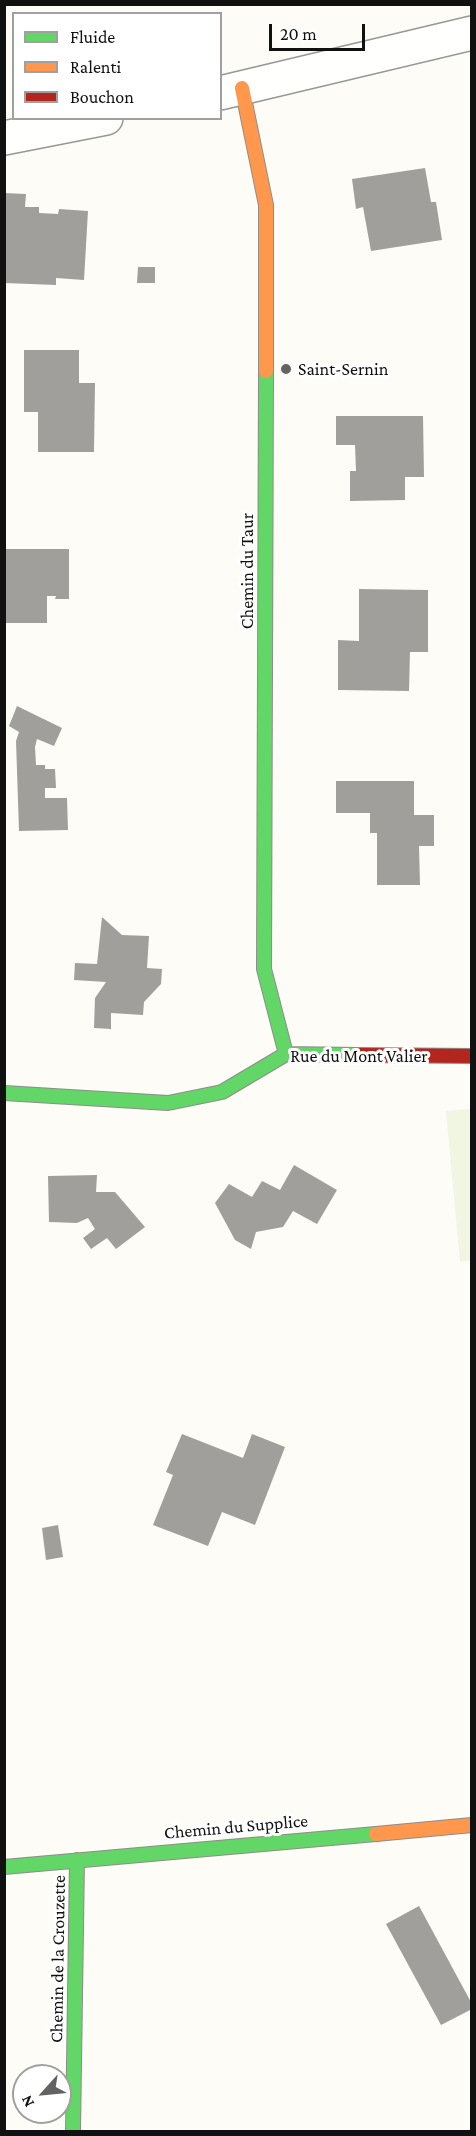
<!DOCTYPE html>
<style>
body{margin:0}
#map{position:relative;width:476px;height:2136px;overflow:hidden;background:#fdfcf7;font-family:"Crimson Pro",serif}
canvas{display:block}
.frame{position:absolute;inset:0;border:6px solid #111;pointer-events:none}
.legend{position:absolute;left:12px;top:12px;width:210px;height:108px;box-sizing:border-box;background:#fff;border:2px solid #a0a0a0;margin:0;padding:8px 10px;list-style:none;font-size:18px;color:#111}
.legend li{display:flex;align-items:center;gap:12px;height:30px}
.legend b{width:30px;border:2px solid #a0a0a0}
.north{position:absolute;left:12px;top:2064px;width:60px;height:60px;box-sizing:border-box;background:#fff;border:2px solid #a0a0a0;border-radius:50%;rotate:243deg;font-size:16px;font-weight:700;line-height:24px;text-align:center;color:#111}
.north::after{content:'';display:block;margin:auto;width:21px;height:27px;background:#646362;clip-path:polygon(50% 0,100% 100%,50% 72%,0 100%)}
.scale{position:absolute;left:269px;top:24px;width:96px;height:27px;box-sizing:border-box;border:3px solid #111;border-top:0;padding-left:8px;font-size:18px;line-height:21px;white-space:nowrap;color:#111;-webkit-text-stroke:4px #fff;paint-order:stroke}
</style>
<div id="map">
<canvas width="476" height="2136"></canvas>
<div class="frame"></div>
<ul class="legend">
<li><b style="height:8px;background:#63d668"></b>Fluide</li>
<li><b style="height:8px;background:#ff974d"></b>Ralenti</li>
<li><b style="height:8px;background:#b3261e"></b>Bouchon</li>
</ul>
<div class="north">N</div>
<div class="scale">20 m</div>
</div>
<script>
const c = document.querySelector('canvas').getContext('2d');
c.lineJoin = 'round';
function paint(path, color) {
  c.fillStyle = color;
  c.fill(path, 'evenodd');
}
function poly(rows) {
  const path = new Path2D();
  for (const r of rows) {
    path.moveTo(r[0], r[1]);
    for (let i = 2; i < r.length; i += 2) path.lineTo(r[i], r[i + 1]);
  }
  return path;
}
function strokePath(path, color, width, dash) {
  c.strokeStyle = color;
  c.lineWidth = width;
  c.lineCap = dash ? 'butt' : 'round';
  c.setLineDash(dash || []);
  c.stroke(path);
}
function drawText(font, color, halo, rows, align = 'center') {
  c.font = font + ' "Crimson Pro",serif';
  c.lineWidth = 6;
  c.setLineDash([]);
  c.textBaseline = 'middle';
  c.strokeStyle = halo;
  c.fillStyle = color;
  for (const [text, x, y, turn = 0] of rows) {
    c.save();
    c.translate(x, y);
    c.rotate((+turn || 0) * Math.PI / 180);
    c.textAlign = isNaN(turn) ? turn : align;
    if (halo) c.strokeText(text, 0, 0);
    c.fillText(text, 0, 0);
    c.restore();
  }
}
paint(poly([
 [471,1109,471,1260,460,1262,446,1111]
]), '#f0f6e1');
paint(poly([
 [425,168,431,202,436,202,442,240,371,251,363,207,356,209,352,179],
 [4,193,26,194,25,207,39,207,39,213,58,214,59,209,88,211,84,280,56,278,56,285,4,283],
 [138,267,155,267,155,283,137,283],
 [24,350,79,350,79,383,95,383,94,452,38,452,38,412,24,412],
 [336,416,423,416,424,477,405,477,405,500,350,501,350,471,356,471,355,445,336,445],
 [4,549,69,549,69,599,55,599,56,596,47,596,47,623,4,623],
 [359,589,428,590,428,652,410,652,409,691,338,690,338,640,359,641],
 [17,706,62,728,54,746,37,739,35,747,36,765,45,765,45,769,55,769,56,788,45,788,45,798,67,798,68,830,19,831,16,741,19,732,9,726],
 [336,781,414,781,414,815,434,815,434,846,419,846,420,885,377,885,377,833,370,833,370,813,336,813],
 [102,917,122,935,149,936,147,968,162,969,161,984,144,1002,143,1015,111,1013,111,1029,94,1028,95,998,106,982,74,980,75,963,97,964],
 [294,1165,337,1190,317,1224,293,1211,283,1227,256,1232,251,1249,235,1240,215,1203,229,1184,252,1197,262,1181,280,1190],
 [97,1175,96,1192,115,1192,145,1227,116,1249,107,1238,91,1249,83,1238,95,1229,88,1218,77,1223,49,1222,48,1176],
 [182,1434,243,1458,252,1434,285,1447,255,1525,222,1512,208,1546,153,1525,173,1475,166,1472],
 [58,1525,63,1557,46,1560,42,1528],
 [419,1906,472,2004,472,2009,441,2025,386,1924]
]), '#a19f9c');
const street = poly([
 [220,93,472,33],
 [4,138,106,118]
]);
const fast = poly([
 [266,371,264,969,286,1054],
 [4,1093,168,1103,222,1092,286,1054,358,1055],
 [4,1867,376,1834],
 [73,2132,77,1860]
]);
const slow = poly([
 [242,88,266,205,266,371],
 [376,1834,472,1825]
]);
const jam = poly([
 [358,1055,472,1056]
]);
strokePath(street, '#979795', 36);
strokePath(fast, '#8e8d8b', 16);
strokePath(slow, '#8e8d8b', 16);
strokePath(jam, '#8e8d8b', 16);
strokePath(street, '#fffffe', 33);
strokePath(fast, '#63d668', 14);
strokePath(slow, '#ff974d', 14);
strokePath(jam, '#b3261e', 14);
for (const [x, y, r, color] of [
 [286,369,6,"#646362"]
]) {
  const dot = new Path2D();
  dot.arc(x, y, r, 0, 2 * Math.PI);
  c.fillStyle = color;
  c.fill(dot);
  strokePath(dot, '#fff', 2);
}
drawText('18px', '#111', '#fff', [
 ["Saint-Sernin",298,369]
], 'left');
drawText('18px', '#111', '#fff', [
 ["Chemin du Taur",247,571,-90],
 ["Rue du Mont Valier",359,1056],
 ["Chemin du Supplice",236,1827,-5],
 ["Chemin de la Crouzette",58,1959,-89]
]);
</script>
